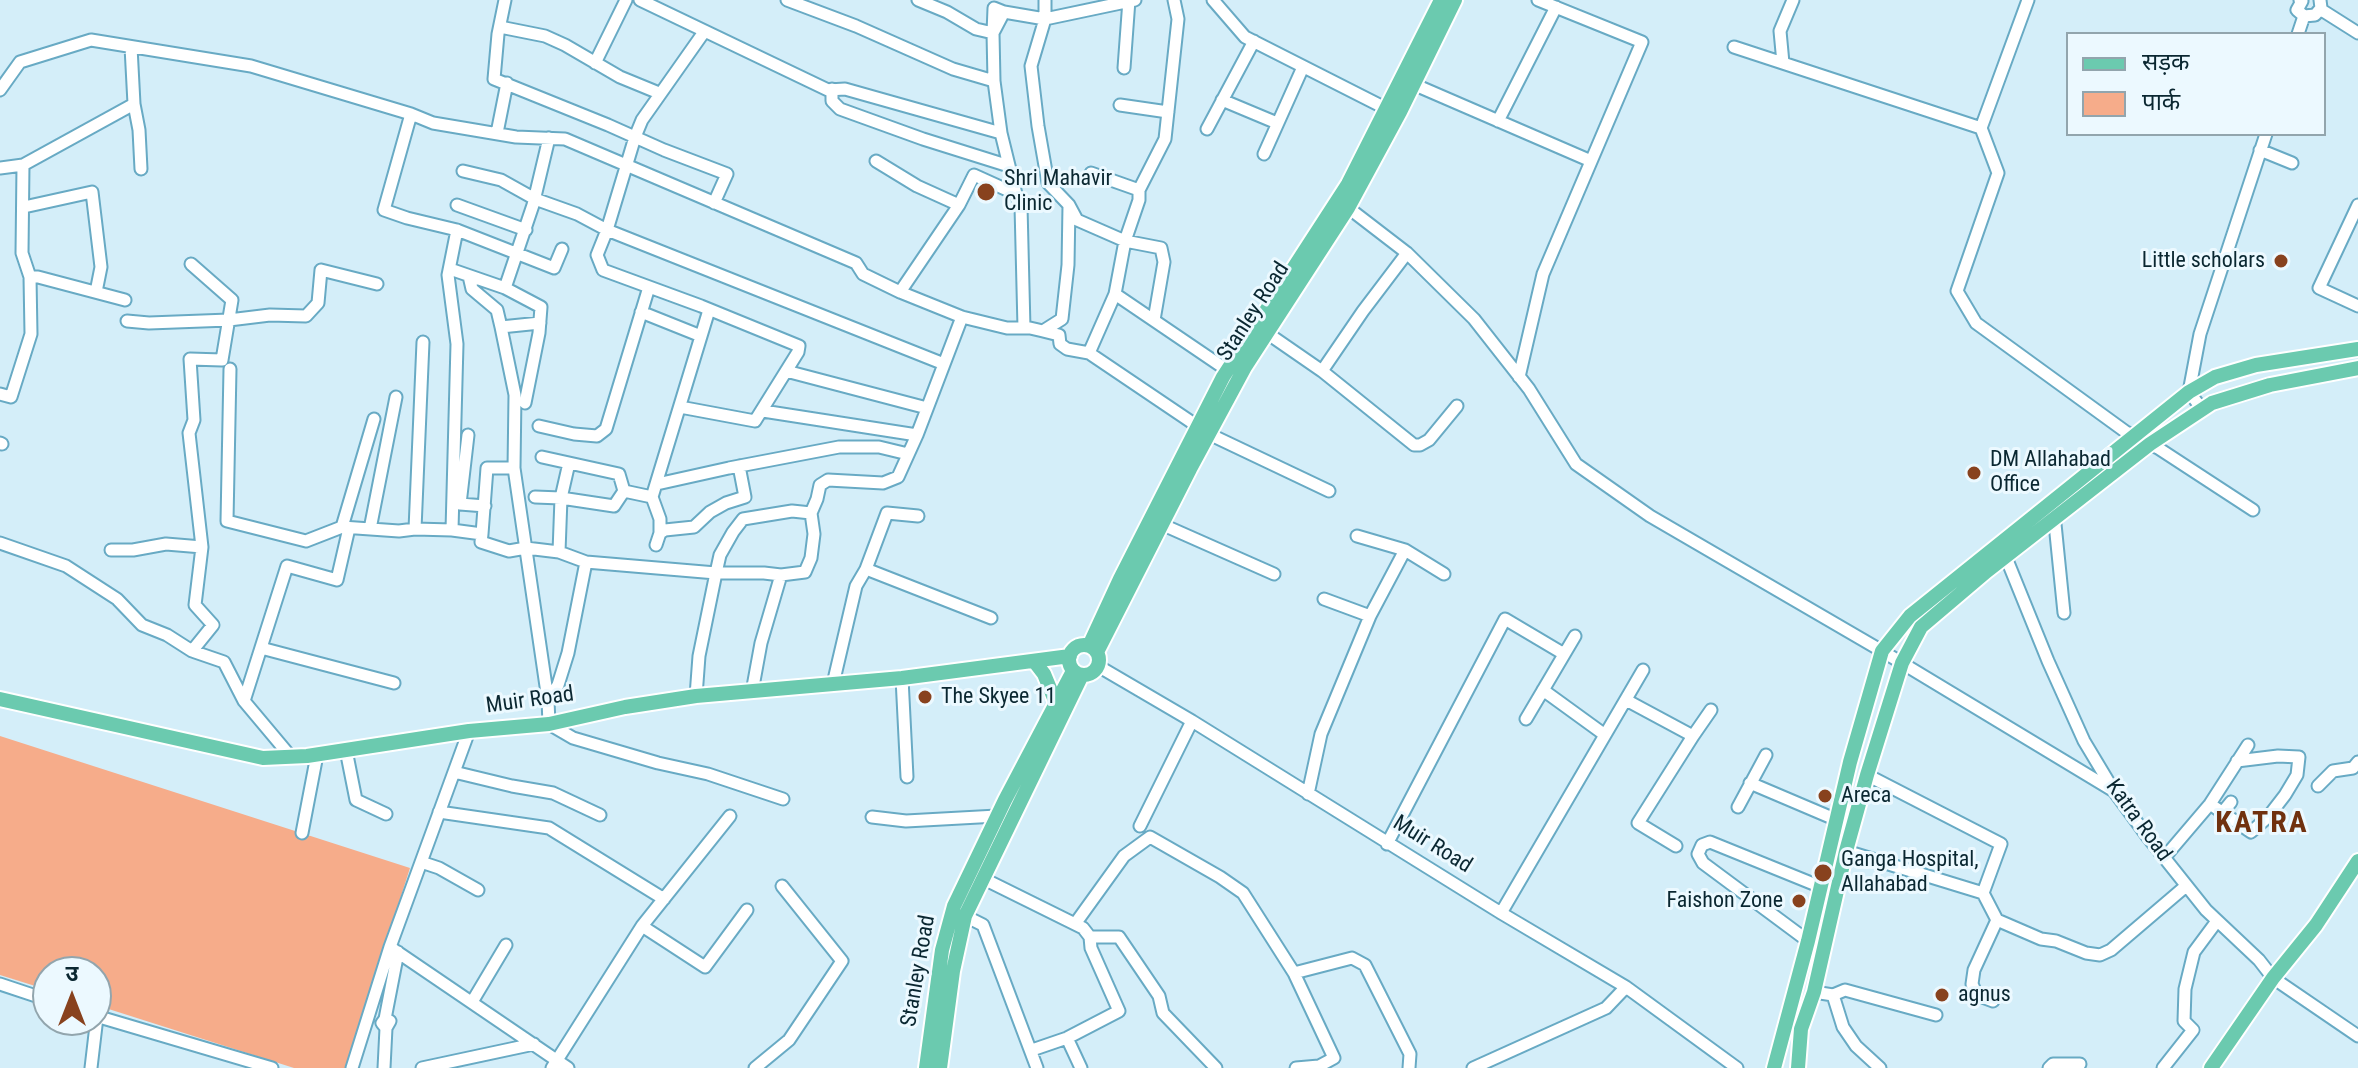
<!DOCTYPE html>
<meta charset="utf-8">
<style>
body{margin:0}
#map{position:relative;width:2358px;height:1068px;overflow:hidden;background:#d4eef9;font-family:"Roboto Condensed","Noto Sans Devanagari",sans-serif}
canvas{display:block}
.legend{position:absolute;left:2066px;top:32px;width:260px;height:104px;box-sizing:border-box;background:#ecf9ff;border:2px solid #92a5ad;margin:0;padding:10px 14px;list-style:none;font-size:24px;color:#0a2731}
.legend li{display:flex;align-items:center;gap:16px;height:40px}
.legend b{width:40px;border:2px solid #92a5ad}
.north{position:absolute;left:32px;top:956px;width:80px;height:80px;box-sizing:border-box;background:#ecf9ff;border:2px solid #92a5ad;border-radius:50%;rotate:0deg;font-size:22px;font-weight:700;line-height:32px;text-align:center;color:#0a2731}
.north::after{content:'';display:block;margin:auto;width:28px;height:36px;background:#88421e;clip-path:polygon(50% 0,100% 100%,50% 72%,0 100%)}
</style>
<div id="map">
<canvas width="2358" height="1068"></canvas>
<ul class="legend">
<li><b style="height:10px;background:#6bcaaf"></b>सड़क</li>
<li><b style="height:22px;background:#f6ac8a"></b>पार्क</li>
</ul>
<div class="north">उ</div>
</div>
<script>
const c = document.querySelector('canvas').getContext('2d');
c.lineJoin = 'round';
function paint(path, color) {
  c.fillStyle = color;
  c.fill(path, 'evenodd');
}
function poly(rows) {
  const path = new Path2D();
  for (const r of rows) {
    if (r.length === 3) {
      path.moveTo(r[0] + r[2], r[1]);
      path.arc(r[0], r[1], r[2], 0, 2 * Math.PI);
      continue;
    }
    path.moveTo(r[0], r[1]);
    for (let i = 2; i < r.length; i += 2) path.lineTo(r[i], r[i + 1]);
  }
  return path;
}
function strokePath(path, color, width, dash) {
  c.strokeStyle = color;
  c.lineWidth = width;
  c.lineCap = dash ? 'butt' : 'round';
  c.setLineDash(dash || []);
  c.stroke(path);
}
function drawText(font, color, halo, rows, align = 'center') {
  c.font = font + ' "Roboto Condensed",sans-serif';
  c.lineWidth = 6;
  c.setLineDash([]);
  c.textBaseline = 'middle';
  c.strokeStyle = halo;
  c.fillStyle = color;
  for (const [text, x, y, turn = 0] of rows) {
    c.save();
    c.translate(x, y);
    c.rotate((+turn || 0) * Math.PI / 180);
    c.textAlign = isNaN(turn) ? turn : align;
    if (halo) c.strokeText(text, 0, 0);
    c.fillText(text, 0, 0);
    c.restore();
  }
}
paint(poly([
 [0,736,410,868,346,1068,294,1068,96,1005,96,972,48,972,48,990,0,975]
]), '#f6ac8a');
const minor = poly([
 [505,0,498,34,494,79,608,125,664,150,727,174,714,203],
 [640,0,828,90,845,89,1001,133],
 [787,0,856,26,953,69,994,81],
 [918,0,947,12,976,29,993,33,994,8,1004,12,993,33,994,81,1001,133,1016,194,974,175,959,205,900,292,962,317,1007,328,1030,328,1043,331,1062,319,1068,265,1069,205],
 [1045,0,1045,19,1135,0],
 [1174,0,1178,19,1165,139,1139,190,1139,200,1125,241,1115,294,1227,370],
 [1213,0,1245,37,1387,109],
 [2300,0,2302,1,2297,10,2304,16,2315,15,2321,8,2320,0],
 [2320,9,2358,33],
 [1004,12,1045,19,1031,66,1038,126,1048,183,1069,205,1077,220,1125,241,1161,248,1164,262,1154,320],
 [500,27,545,36,565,45,620,77,659,93],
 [2298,34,2304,16],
 [131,47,134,104,139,130,141,169],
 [1734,47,1981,128,2028,0],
 [595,63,626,0],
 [1783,63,1780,31,1793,0],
 [1124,68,1129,0],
 [1413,84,1591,161],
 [832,89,832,101,840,109,923,139,1009,166],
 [0,90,20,62,91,40,251,66,411,114,433,123,516,137,565,139,856,263,863,274,900,292],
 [1222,100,1277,123],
 [1120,105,1168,112],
 [411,114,384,210,407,218,457,230,554,268,562,249],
 [1498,121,1556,7],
 [1981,128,1998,173,1957,291,1976,323,2126,432,2158,448,2253,510],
 [1207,129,1254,41],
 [497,133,507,83],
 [2260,150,2292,163],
 [1264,154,1303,67],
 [876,161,917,186,959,205],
 [0,168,23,165],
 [463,171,501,180,535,199,577,214,607,230,944,364],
 [1091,173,1139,190],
 [1016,194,1021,206,1024,328],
 [1342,203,1407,253,1474,319,1529,389,1576,464,1650,516,1882,651,2114,791],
 [457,205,526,230],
 [2358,205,2319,288,2358,306],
 [24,207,92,192,101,267,96,292],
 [191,264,232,300,222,360,190,359,194,420,189,433,202,547,195,605,213,625,192,651],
 [450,269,505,288,541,307,539,333,525,403],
 [469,276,472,289,497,310,501,327],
 [30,277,38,277,125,300],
 [505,288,533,205,549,138],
 [641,312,701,336],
 [127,321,149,323,229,320,270,315,306,316,318,303,321,270,377,284],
 [540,323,501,327,515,395,514,468,548,700,549,724,573,738,658,763,708,774,783,799],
 [1043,331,1059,335,1060,344,1067,349,1089,353,1115,294],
 [1267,333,1322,371,1414,445,1420,445,1429,440,1457,406],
 [1089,353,1209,434,1329,491],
 [230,369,227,521,306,541,342,527],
 [786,371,927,408],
 [1322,371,1363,311,1407,253],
 [1519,377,1543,274,1642,42,1538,0],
 [0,394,11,397,31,334,30,277,22,253,23,165,134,104],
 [680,407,755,421,798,352,799,346,701,306,603,270,597,255,607,230,635,137,642,120,704,32],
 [2202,409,2189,392,2200,334,2266,134],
 [763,411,917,435],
 [374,419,342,527,399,531,415,529,452,530,482,534,481,542,509,551,526,548,559,552,586,562,568,653,558,685,548,700],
 [539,426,574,434,597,436,606,429,649,287],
 [468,435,460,504,485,506],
 [0,443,2,444],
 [542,457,619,474,624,491,614,506,561,498,559,552],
 [657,484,729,468,839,447,879,447,908,454],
 [624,491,652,497,709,310],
 [535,497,561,498,569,463],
 [652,497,660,519,660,533],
 [2054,514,2064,613],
 [1161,524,1274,574],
 [370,529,396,397],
 [415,529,423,342],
 [452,530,457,344,448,275,457,230],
 [482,534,487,468,514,468],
 [1357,536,1405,550,1444,574],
 [0,543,66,566,117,599,142,625,167,635,192,651,224,662,244,701,291,757],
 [656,545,660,533,665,530,694,527,710,512,726,503,745,497,739,466],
 [111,550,133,550,166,544,202,547],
 [2003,550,2048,661,2084,741,2114,791,2147,836,2206,910,2259,960,2273,978,2358,1036],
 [586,562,716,573,764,573,781,575,761,643,752,692],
 [866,569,991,618],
 [781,575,805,572,811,558,814,534,811,513,817,499,820,485,828,480,883,483,898,477,917,435,962,317],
 [1324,599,1370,616],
 [261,648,394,683],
 [1098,666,1192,721,1501,913,1626,987,1737,1068],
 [902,678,907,777],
 [833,684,856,586,866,569,887,513,918,516],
 [1543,690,1605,735],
 [696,696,699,656,716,573,720,555,733,532,743,519,792,511,811,513],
 [1626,700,1693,736,1638,823,1676,846],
 [244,701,287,566,337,580,349,528],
 [1526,719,1575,636],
 [1693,736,1711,710],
 [346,750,356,800,386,814],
 [454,772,512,786,553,793,600,815],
 [1750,783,1837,820],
 [2318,786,2333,771,2353,768,2358,762],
 [1308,794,1321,734,1370,616,1405,550],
 [2210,804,2251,832,2268,817,2285,795,2297,775,2299,757,2278,756,2237,761],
 [1738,807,1766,755],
 [439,812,549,828,664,899],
 [2222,813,2231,802],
 [872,817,906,821,997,816],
 [1140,826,1192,721],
 [302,833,317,755],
 [1387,844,1505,619,1564,654],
 [1846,851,1983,893,2001,844,1867,775],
 [2164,858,2210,804,2248,745],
 [421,862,439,868,478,890],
 [982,878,1083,928,1090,937,1091,948,1119,1011,1067,1038,1032,1050],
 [1983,893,1997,920,2041,939,2056,941,2086,953,2100,955,2111,950,2186,886],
 [1501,913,1643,670],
 [965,916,983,925,1037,1068],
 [1075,924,1124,856,1150,837,1220,877,1243,893,1294,973,1334,1058,1319,1066,1296,1068],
 [642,926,705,967,747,910],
 [1090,937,1119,937,1159,996,1163,1013,1216,1068],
 [1808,941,1703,863,1698,854,1702,845,1710,842,1821,887],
 [390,947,568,1068],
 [1294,973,1352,958,1365,965,1410,1054,1409,1068],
 [0,984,48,1000],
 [1814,992,1833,995,1845,990,1936,1015],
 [1833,995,1843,1027,1856,1046,1880,1068],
 [1993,1001,1977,995,1972,984,1974,970,1997,920],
 [472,1002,506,945],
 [96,1016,272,1068],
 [385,1019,398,952],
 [1067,1038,1081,1068],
 [91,1068,97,1017],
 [352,1068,390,947,469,731],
 [384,1068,386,1028,390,1021,385,1019,382,1023,386,1028],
 [422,1068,534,1044],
 [552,1068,642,926,730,816],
 [755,1068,789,1040,842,961,782,886],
 [1473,1068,1606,1008,1626,987],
 [2049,1068,2053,1064,2080,1064],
 [2163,1068,2193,1030,2184,1021,2185,989,2194,952,2217,921]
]);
const major = poly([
 [1084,660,15],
 [1089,646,1120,579,1223,377,1348,184,1441,0],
 [1097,652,1190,469,1245,367,1348,208,1400,112,1455,0],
 [1034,661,1044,674,1056,703],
 [0,699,263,758,307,756,469,731,549,724,625,707,696,696,902,678,1070,656],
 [926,1068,942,950,954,906,1005,800,1073,671],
 [940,1068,953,971,965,916,1082,675],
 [1774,1068,1808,941,1850,762,1882,651,1910,616,2189,392,2215,377,2256,365,2358,349],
 [1798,1068,1801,1029,1814,992,1846,851,1867,775,1902,663,1921,627,1987,571,2150,444,2212,403,2270,385,2358,368],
 [2211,1068,2273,978,2316,925,2358,861]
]);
strokePath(minor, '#68aac4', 15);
strokePath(major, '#fff', 18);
strokePath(minor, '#fff', 11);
strokePath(major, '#6bcaaf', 14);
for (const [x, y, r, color] of [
 [986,192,10,"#88421e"],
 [2281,261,8,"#88421e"],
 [1974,473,8,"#88421e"],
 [925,697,8,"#88421e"],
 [1825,796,8,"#88421e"],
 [1823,873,10,"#88421e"],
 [1799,901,8,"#88421e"],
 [1942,995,8,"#88421e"]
]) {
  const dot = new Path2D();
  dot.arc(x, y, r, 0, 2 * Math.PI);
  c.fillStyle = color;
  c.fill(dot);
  strokePath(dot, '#ecf9ff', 3);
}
drawText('22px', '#0a2731', '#ecf9ff', [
 ["Shri Mahavir",1004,179],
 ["Clinic",1004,204],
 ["Little scholars",2265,261,"right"],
 ["DM Allahabad",1990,460],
 ["Office",1990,485],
 ["The Skyee 11",941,697],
 ["Areca",1841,796],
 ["Ganga Hospital,",1841,860],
 ["Allahabad",1841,885],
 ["Faishon Zone",1783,901,"right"],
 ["agnus",1958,995]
], 'left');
drawText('22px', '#0a2731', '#ecf9ff', [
 ["Stanley Road",1254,312,-57],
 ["Muir Road",530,701,-8],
 ["Katra Road",2138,821,54],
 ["Muir Road",1432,845,32],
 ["Stanley Road",919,971,-80]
]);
c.letterSpacing = '2px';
drawText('bold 30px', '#70310f', '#ecf9ff', [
 ["KATRA",2262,824]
]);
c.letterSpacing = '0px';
</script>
